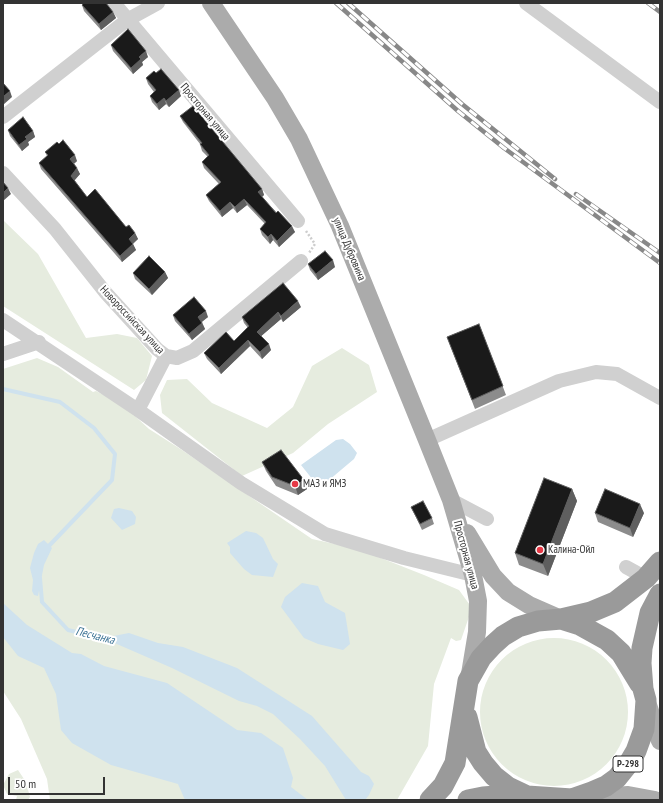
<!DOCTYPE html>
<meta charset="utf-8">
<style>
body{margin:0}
#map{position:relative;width:663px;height:803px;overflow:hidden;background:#fff;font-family:"PT Sans Narrow",sans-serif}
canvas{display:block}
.frame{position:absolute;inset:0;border:4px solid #333;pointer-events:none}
.scale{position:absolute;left:8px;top:777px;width:97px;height:18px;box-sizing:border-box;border:2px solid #333;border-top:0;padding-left:5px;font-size:12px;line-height:14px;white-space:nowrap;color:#333;-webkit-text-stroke:3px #fff;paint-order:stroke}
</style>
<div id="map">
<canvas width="663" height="803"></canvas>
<div class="frame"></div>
<div class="scale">50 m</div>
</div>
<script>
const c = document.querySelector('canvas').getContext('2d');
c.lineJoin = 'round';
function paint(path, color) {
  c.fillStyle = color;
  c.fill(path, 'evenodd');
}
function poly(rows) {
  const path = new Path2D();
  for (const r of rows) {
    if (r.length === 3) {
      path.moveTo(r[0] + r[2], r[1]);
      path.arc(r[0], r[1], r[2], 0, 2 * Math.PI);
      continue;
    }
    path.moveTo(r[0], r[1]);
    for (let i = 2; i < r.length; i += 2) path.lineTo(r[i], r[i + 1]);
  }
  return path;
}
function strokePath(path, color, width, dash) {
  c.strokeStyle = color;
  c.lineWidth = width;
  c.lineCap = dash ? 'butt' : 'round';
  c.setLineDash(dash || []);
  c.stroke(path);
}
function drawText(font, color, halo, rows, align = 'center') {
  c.font = font + ' "PT Sans Narrow",sans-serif';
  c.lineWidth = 4;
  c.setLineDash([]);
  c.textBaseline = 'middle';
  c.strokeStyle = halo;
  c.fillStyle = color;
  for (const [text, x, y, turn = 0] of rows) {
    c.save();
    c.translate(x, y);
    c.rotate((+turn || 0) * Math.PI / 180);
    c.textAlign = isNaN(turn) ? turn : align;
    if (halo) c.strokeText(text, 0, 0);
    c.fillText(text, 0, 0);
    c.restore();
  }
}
paint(poly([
 [3,220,38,254,86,338,117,334,137,338,152,356,146,380,134,390,3,306],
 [342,348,369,365,377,392,328,424,293,453,242,476,162,413,160,395,167,380,187,379,212,403,267,428,293,407,312,366],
 [37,358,58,367,93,392,96,391,122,404,149,429,182,450,312,539,358,549,424,575,459,590,472,608,461,640,456,641,451,638,434,684,428,746,397,800,50,800,47,779,21,719,3,691,3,369],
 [554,712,74],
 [18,770,26,782,30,797,28,800,16,800,17,796,7,794,3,785,9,774]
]), '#e6ecdf');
paint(poly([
 [343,439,350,444,357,453,354,459,322,486,317,485,301,465,336,440],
 [119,508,132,511,136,517,135,524,122,530,111,518,114,509],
 [246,531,256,533,263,538,273,559,278,564,273,577,252,575,244,569,230,553,230,547,227,543],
 [44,540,52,548,44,565,38,596,34,595,32,591,33,580,30,568,34,553,38,544],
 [302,583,318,586,325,602,345,613,350,644,343,650,318,644,304,638,281,607,285,597],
 [3,603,27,625,72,653,81,654,104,666,167,683,237,730,261,733,283,748,293,778,291,787,308,800,185,800,178,784,111,765,72,743,61,730,56,694,44,668,18,656,3,637],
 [129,633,158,643,183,647,237,668,312,716,361,772,369,776,374,784,369,795,365,800,346,800,325,766,300,739,273,714,257,706,239,701,172,668,103,638]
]), '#cfe2ee');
strokePath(poly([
 [3,389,60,402,94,428,115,454,112,480,46,549],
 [40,578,42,602,68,630,106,639]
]), '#cfe2ee', 4);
strokePath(poly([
 [306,231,315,244,309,253]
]), '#cdcdcd', 2.5, [2, 2]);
strokePath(poly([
 [114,3,298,221],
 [526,3,660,102],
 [3,117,127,20,158,3],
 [3,173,55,229,105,292,157,349,166,356,177,358,193,351,301,261],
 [3,320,138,410,241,483,325,534,404,558,473,575],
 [3,354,39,342],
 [138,410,166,356],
 [427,440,559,381,596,372,617,374,660,398],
 [451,500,487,519],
 [626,567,646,578]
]), '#d0d0d0', 14);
strokePath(poly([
 [211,3,275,98,299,139,340,226,427,440,451,500,473,575,478,601,477,632,470,674],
 [467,533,493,576,508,592,529,605,561,619],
 [647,702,660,741],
 [586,798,628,795,655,800]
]), '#ababab', 18);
strokePath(poly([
 [561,619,580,625,607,640,621,653,640,684],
 [467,717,476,752,483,763,494,776,508,787,527,796],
 [430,800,443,786,455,763,468,681,481,658,493,645,503,636,518,627,538,621,561,619,591,612,615,602,646,578,660,562],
 [468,800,483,797,496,796,509,799,527,796,572,799,592,792,606,786,617,778,629,763,636,751,644,729,646,700,643,689,641,663,642,648,650,613,660,594]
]), '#9a9a9a', 21);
const rail = poly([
 [336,3,458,111,504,148,660,263],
 [348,3,462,104,555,179],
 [648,3,660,12],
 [576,194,660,253]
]);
strokePath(rail, '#888', 4.5);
strokePath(rail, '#fff', 3, [9]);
paint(poly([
 [84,3,106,3,113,12,116,18,101,30,84,11,82,5],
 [111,45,148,57,142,62,143,65,133,74,113,51],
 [156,73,181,96,169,107,166,104,159,110,152,102,150,96,154,92,148,84,146,78],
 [180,116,262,189,264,195,262,197,295,232,279,247,273,240,270,244,262,235,260,229,265,224,247,205,237,213,233,208,222,217,209,201,206,195,219,184,204,168,202,162,208,157,202,151,200,144,183,122],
 [8,130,33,131,35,137,28,142,29,145,22,151,10,136],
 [45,152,77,161,74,164,80,174,74,181,87,197,126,227,135,233,138,239,133,244,136,250,122,262,41,169,39,163,47,156],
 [308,264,335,267,318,280,310,270],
 [165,272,168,278,152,295,135,279,133,273],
 [301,307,283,322,281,319,261,336,271,350,262,359,250,346,221,374,207,359,204,353,234,341,248,328,244,323,242,317],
 [173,315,208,317,202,322,205,329,192,340,175,321],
 [479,324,506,395,475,409,447,337],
 [262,462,307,489,298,495,276,486,266,471],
 [572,489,577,501,548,576,519,565,515,553],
 [411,507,432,518,434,524,422,530,414,513],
 [595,513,644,513,633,537,598,522]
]), '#8c8c8c');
paint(poly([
 [113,12,116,18,101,30,99,24],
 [146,51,148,57,142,62,143,65,133,74,131,68,139,57],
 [179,90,181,96,169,107,166,101],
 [10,91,12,97,3,105,3,97],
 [164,98,166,104,159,110,157,104],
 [33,131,35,137,28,142,29,145,22,151,19,145,25,137],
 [75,155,77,161,72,165,70,159],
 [77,168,80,174,73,182,71,176],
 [8,188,11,194,3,201,3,193],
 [262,189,264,195,260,198,258,192],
 [244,199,247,205,237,213,235,207],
 [230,202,233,208,222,217,220,211],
 [292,226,295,232,279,247,277,241],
 [135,233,138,239,131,245,129,239],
 [271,234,273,240,270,244,268,237],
 [133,244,136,250,122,262,120,256],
 [333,260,335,267,318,280,316,274],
 [165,272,168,278,152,295,149,289],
 [298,301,301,307,283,322,281,316],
 [206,311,208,317,200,323,198,317],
 [278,312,281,319,259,338,257,332],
 [202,323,205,329,192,340,189,334],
 [248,340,250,346,221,374,219,368],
 [269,344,271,350,262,359,260,352],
 [304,480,307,489,298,495,295,486],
 [572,489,577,501,548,576,543,564],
 [640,504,644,513,633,537,630,528]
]), '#5f5f5f');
const building = poly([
 [84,3,106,3,113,12,99,24,82,5,84,3],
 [128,29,146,51,139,57,141,59,131,68,111,45,128,29],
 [161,69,179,90,166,101,164,98,157,104,150,96,156,90,146,78,154,71,156,73,161,69],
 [3,83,10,91,3,97,3,83],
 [193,106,262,189,258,192,276,213,278,211,292,226,277,241,271,234,268,237,260,229,266,222,244,199,235,207,230,202,220,211,206,195,221,182,202,162,209,155,200,144,202,143,180,116,193,106],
 [23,117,33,131,25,137,27,139,19,145,8,130,23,117],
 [63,140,75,155,70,159,77,168,71,176,87,197,95,189,126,227,129,225,135,233,129,239,133,244,120,256,39,163,48,155,45,152,57,142,59,144,63,140],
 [3,182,8,188,3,193,3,182],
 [325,251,333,260,316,274,308,264,325,251],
 [149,256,165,272,149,289,133,273,149,256],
 [283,283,298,301,281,316,278,312,257,332,269,344,260,352,248,340,219,368,204,353,226,332,234,341,249,326,242,317,283,283],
 [194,297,206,311,198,317,202,323,189,334,173,315,194,297],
 [479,324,503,386,472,400,447,337,479,324],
 [281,450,304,480,295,486,272,477,262,462,281,450],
 [544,478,572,489,543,564,515,553,544,478],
 [605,489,640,504,630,528,595,513,605,489],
 [423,501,432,518,420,524,411,507,423,501]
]);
paint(building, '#1a1a1a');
strokePath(building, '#5f5f5f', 1);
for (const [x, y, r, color] of [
 [295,484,4,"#e63946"],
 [540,550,4,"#e63946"]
]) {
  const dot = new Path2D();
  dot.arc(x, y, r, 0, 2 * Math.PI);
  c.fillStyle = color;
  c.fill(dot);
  strokePath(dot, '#fff', 1.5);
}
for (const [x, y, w] of [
 [628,764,30]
]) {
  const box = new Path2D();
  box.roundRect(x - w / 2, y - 8, w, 16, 3);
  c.fillStyle = '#fff';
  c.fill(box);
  strokePath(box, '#333', 1);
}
drawText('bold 10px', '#333', null, [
 ["Р-298",628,764]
]);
drawText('11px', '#333', '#fff', [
 ["Просторная улица",205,112,50],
 ["улица Дубровина",349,249,67],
 ["Новороссийская улица",132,320,47],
 ["Просторная улица",466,555,75]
]);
drawText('11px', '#333', '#fff', [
 ["МАЗ и ЯМЗ",303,484],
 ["Калина-Ойл",548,550]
], 'left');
drawText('italic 12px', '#3f7597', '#fff', [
 ["Песчанка",95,636,14]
]);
</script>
